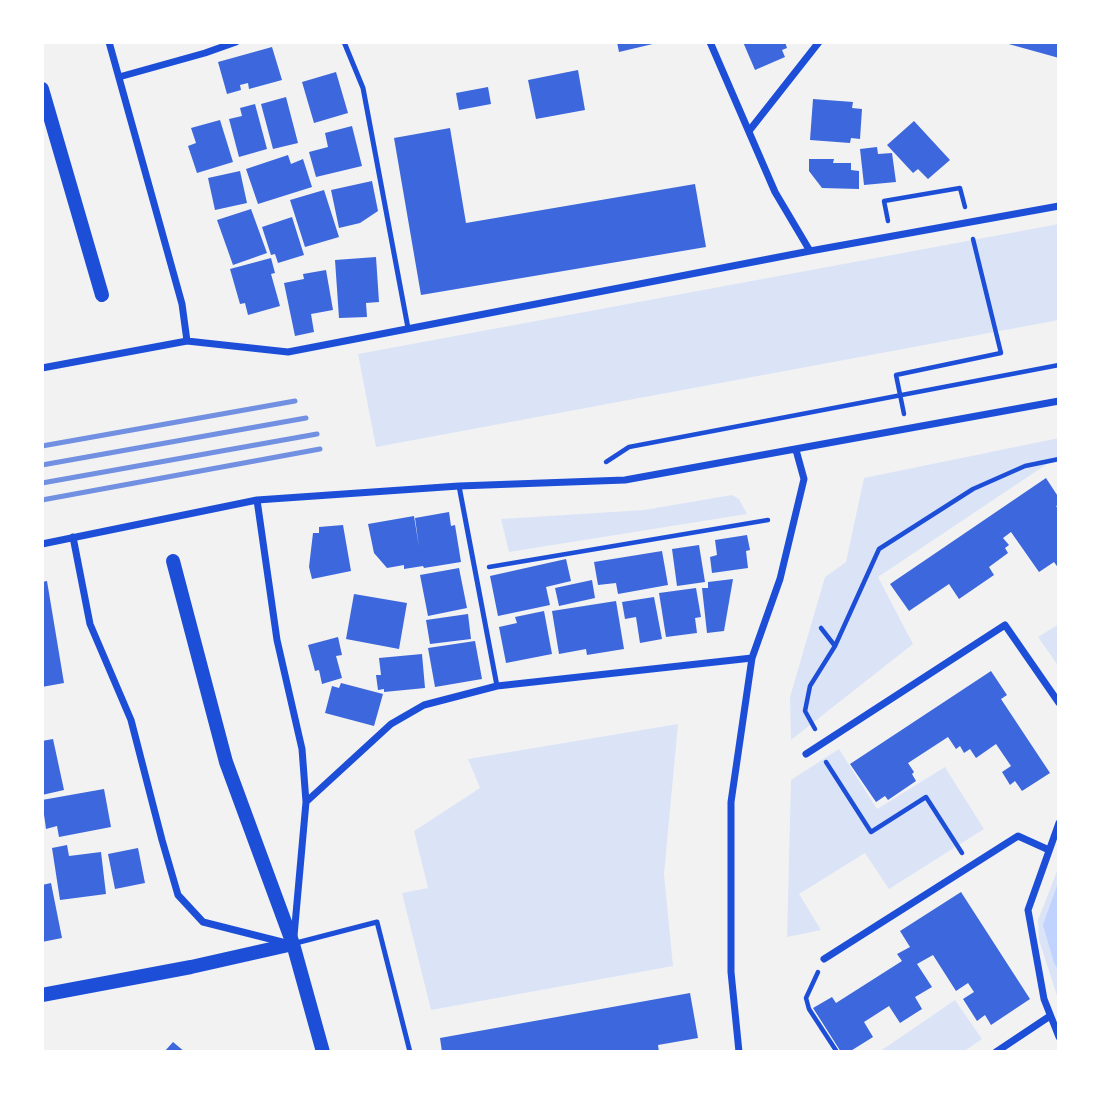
<!DOCTYPE html>
<style>
body{margin:0}
#map{position:relative;width:1101px;height:1094px;overflow:hidden;background:#f2f2f2;font-family:Montserrat,sans-serif}
canvas{display:block}
.frame{position:absolute;inset:0;border:44px solid #fff;pointer-events:none}
</style>
<div id="map">
<canvas width="1101" height="1094"></canvas>
<div class="frame"></div>
</div>
<script>
const c = document.querySelector('canvas').getContext('2d');
c.lineJoin = 'round';
function paint(path, color) {
  c.fillStyle = color;
  c.fill(path, 'evenodd');
}
function poly(rows) {
  const path = new Path2D();
  for (const r of rows) {
    path.moveTo(r[0], r[1]);
    for (let i = 2; i < r.length; i += 2) path.lineTo(r[i], r[i + 1]);
  }
  return path;
}
function strokePath(path, color, width, dash) {
  c.strokeStyle = color;
  c.lineWidth = width;
  c.lineCap = dash ? 'butt' : 'round';
  c.setLineDash(dash || []);
  c.stroke(path);
}
paint(poly([
 [1059,224,1059,320,376,447,358,354],
 [1059,438,1059,456,878,577,913,644,791,740,790,697,825,577,846,562,864,478],
 [732,495,739,499,747,514,509,552,501,519,644,510],
 [1059,624,1059,667,1038,637],
 [678,724,664,874,673,966,431,1010,402,893,428,888,414,831,480,788,468,759],
 [839,749,877,809,945,767,984,829,889,889,865,853,799,894,821,930,787,937,791,780],
 [1059,866,1059,1002,1039,940,1038,920],
 [955,1000,982,1039,963,1052,879,1052]
]), '#dbe4f7');
paint(poly([
 [1059,880,1059,971,1054,963,1043,925]
]), '#bfd3fe');
paint(poly([
 [617,42,657,42,657,43,619,52],
 [743,42,785,42,787,48,782,50,785,57,755,70],
 [1005,42,1059,42,1059,58,1005,43],
 [272,47,282,80,249,89,248,83,240,85,241,90,227,94,218,62],
 [578,70,585,110,536,119,528,80],
 [336,72,348,113,314,123,302,82],
 [488,87,491,104,459,110,456,93],
 [286,97,298,143,273,149,261,104],
 [813,99,853,102,852,108,862,109,860,139,851,138,850,143,810,140],
 [255,104,267,149,239,157,229,119,242,116,240,108],
 [220,120,233,162,197,173,188,146,196,143,191,128],
 [914,121,950,160,928,179,918,169,913,173,887,145],
 [352,126,362,166,316,177,309,152,328,147,325,133],
 [450,128,466,223,695,184,706,247,421,295,394,138],
 [877,147,878,154,892,153,896,182,864,185,860,149],
 [288,155,291,164,303,159,312,187,258,204,246,169],
 [809,159,834,159,833,163,851,163,851,170,859,171,859,189,822,188,809,171],
 [240,171,247,203,215,210,208,178],
 [372,181,378,211,360,223,339,228,331,190],
 [324,190,339,237,305,247,290,200],
 [251,209,267,253,233,265,217,220],
 [292,217,304,255,278,263,275,254,271,255,262,227],
 [376,257,379,302,366,303,367,317,339,318,335,260],
 [271,258,275,273,271,274,280,306,248,315,245,303,240,304,230,269],
 [326,270,333,310,311,314,314,332,295,336,284,283,304,279,303,274],
 [1046,478,1059,498,1059,505,1056,506,1059,510,1059,569,1054,562,1039,572,1011,532,1003,538,1009,545,1005,548,1008,553,989,567,994,575,959,599,949,584,909,611,890,584],
 [449,512,451,526,455,525,461,562,424,568,423,566,404,569,404,565,387,568,374,553,368,524,414,516,419,547,415,518],
 [343,525,351,571,312,579,309,567,313,533,319,533,319,527],
 [747,535,750,550,746,551,748,568,712,573,710,557,717,555,715,540],
 [699,545,705,582,677,586,672,549],
 [662,551,668,585,618,594,616,583,598,585,594,562],
 [566,559,571,581,546,587,550,605,498,616,490,576],
 [459,568,467,608,428,616,420,575],
 [733,579,724,631,707,633,702,588,708,588,708,582],
 [592,580,595,598,559,606,555,588],
 [47,581,64,683,42,687,42,582],
 [696,588,701,617,695,618,697,633,666,637,659,593],
 [354,594,407,603,399,649,346,639],
 [654,597,662,639,640,643,636,617,625,619,622,602],
 [616,601,624,649,587,655,586,649,559,654,552,611],
 [544,611,552,654,506,663,499,627,517,623,515,617],
 [468,614,471,639,430,644,426,620],
 [338,637,342,655,336,656,342,678,322,684,319,670,315,671,308,645],
 [475,641,482,679,435,687,428,648],
 [422,654,425,688,384,692,384,689,378,690,376,675,381,675,379,658],
 [991,671,1007,695,1001,699,1050,773,1022,791,1015,781,1010,785,1002,772,1011,766,996,744,976,758,970,749,964,753,960,746,956,749,948,737,908,763,914,772,912,774,916,781,888,800,885,796,876,802,850,764],
 [341,683,383,694,374,726,325,713,332,686,339,688],
 [53,739,64,790,42,795,42,741],
 [104,789,111,827,59,837,57,826,46,829,42,800],
 [67,845,69,856,101,852,106,894,60,900,52,848],
 [138,848,145,883,115,889,108,854],
 [51,883,62,938,42,942,42,885],
 [961,892,1030,999,991,1025,985,1015,977,1021,963,999,974,992,968,983,956,991,933,955,917,964,932,987,915,997,922,1009,900,1023,889,1006,864,1022,873,1037,849,1052,841,1052,813,1008,832,997,836,1003,902,961,897,954,910,947,900,931],
 [690,993,698,1038,658,1045,659,1052,442,1052,440,1038],
 [173,1042,185,1052,164,1052]
]), '#3d67dc');
strokePath(poly([
 [888,221,884,201,960,188,965,207],
 [904,414,896,375,1001,353,973,239],
 [606,462,629,447,1059,365],
 [489,567,768,520],
 [821,628,835,646,879,549,973,489,1025,466,1059,459],
 [815,729,805,711,810,686,835,646],
 [826,762,871,832,926,797,962,853],
 [818,972,806,998,809,1009,837,1052]
]), '#1d4ed8', 4.5);
strokePath(poly([
 [344,42,363,88,408,328],
 [459,486,497,686],
 [296,943,377,922,410,1052]
]), '#1d4ed8', 5);
strokePath(poly([
 [109,42,182,304,187,341],
 [710,42,775,192,810,251],
 [119,77,205,53,236,42],
 [749,131,819,42],
 [42,368,187,341,288,352,810,251,1059,206],
 [257,500,277,640,302,749,306,802],
 [73,537,90,624,131,720,162,840,178,895,203,922,286,943],
 [42,544,257,500,459,486,625,480,1059,401],
 [806,754,1005,625,1059,703],
 [1059,823,1028,910,1044,999,1059,1037],
 [294,936,306,802,391,724,424,705,497,686,752,658],
 [824,959,1018,836,1049,850],
 [739,1052,731,972,731,802,752,658,780,579,804,479,796,450],
 [996,1052,1050,1016]
]), '#1d4ed8', 7);
strokePath(poly([
 [42,89,102,295],
 [173,561,226,762,293,944,323,1052],
 [42,995,191,967,293,944]
]), '#1d4ed8', 14);
strokePath(poly([
 [42,446,295,401],
 [42,465,306,418],
 [42,483,317,434],
 [42,500,320,449]
]), '#7290e2', 5);
</script>
